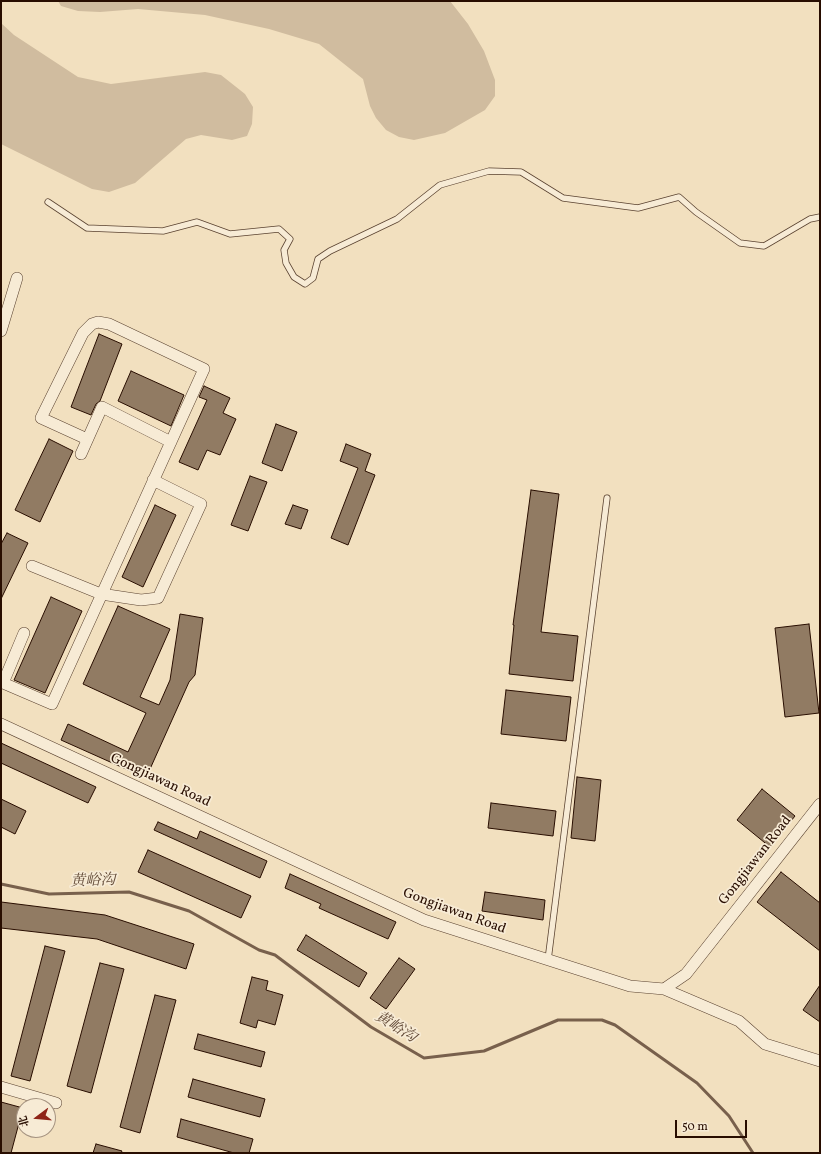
<!DOCTYPE html>
<meta charset="utf-8">
<style>
body{margin:0}
#map{position:relative;width:821px;height:1154px;overflow:hidden;background:#f2e0bf;font-family:Vollkorn,"Noto Serif SC",serif}
canvas{display:block}
.frame{position:absolute;inset:0;border:2px solid #280d00;pointer-events:none}
.north{position:absolute;left:16px;top:1098px;width:40px;height:40px;box-sizing:border-box;background:#f7ebd5;border:1px solid #a49280;border-radius:50%;rotate:254deg;font-size:11px;font-weight:700;line-height:16px;text-align:center;color:#280d00}
.north::after{content:'';display:block;margin:auto;width:14px;height:18px;background:#8f2418;clip-path:polygon(50% 0,100% 100%,50% 72%,0 100%)}
.scale{position:absolute;left:675px;top:1120px;width:72px;height:18px;box-sizing:border-box;border:2px solid #280d00;border-top:0;padding-left:5px;font-size:12px;line-height:14px;white-space:nowrap;color:#280d00;-webkit-text-stroke:3px #f7ebd5;paint-order:stroke}
</style>
<div id="map">
<canvas width="821" height="1154"></canvas>
<div class="frame"></div>
<div class="north">北</div>
<div class="scale">50 m</div>
</div>
<script>
const c = document.querySelector('canvas').getContext('2d');
c.lineJoin = 'round';
function paint(path, color) {
  c.fillStyle = color;
  c.fill(path, 'evenodd');
}
function poly(rows) {
  const path = new Path2D();
  for (const r of rows) {
    path.moveTo(r[0], r[1]);
    for (let i = 2; i < r.length; i += 2) path.lineTo(r[i], r[i + 1]);
  }
  return path;
}
function strokePath(path, color, width, dash) {
  c.strokeStyle = color;
  c.lineWidth = width;
  c.lineCap = dash ? 'butt' : 'round';
  c.setLineDash(dash || []);
  c.stroke(path);
}
function drawText(font, color, halo, rows, align = 'center') {
  c.font = font + ' Vollkorn,"Noto Serif SC",serif';
  c.lineWidth = 3.5;
  c.setLineDash([]);
  c.textBaseline = 'middle';
  c.strokeStyle = halo;
  c.fillStyle = color;
  for (const [text, x, y, turn = 0] of rows) {
    c.save();
    c.translate(x, y);
    c.rotate((+turn || 0) * Math.PI / 180);
    c.textAlign = isNaN(turn) ? turn : align;
    if (halo) c.strokeText(text, 0, 0);
    c.fillText(text, 0, 0);
    c.restore();
  }
}
paint(poly([
 [58,1,450,1,468,24,484,51,495,80,495,96,485,110,445,133,414,140,399,137,386,130,376,118,370,106,363,79,319,44,269,29,205,15,138,9,100,12,78,11,61,6],
 [1,23,14,35,78,77,111,84,205,72,221,75,245,94,253,107,252,124,247,136,232,140,201,135,186,139,135,183,109,192,92,189,1,144]
]), '#d0bc9f');
strokePath(poly([
 [1,884,49,894,129,892,189,911,259,950,275,955,371,1027,424,1058,484,1051,558,1020,602,1020,615,1025,697,1083,729,1116,753,1153]
]), '#78604c', 3);
const building = poly([
 [99,334,122,344,100,401,96,404,91,415,71,407,99,334],
 [131,371,184,395,171,426,118,401,131,371],
 [204,386,230,398,223,413,236,419,220,455,207,450,198,470,179,462,207,400,199,397,204,386],
 [276,424,297,432,282,471,262,463,276,424],
 [49,439,73,451,40,522,15,510,49,439],
 [346,444,371,454,365,471,375,475,348,545,331,538,358,468,340,461,346,444],
 [250,476,267,482,248,531,231,525,250,476],
 [531,490,559,494,541,632,578,636,573,681,509,674,514,625,513,625,531,490],
 [155,505,176,515,143,587,122,577,155,505],
 [293,505,308,510,301,529,285,524,293,505],
 [7,533,28,543,1,599,1,544,7,533],
 [51,597,82,611,45,693,14,680,51,597],
 [118,606,170,629,140,697,159,705,170,680,180,614,203,618,195,675,189,682,146,778,61,740,68,724,128,752,146,713,83,684,118,606],
 [809,624,819,713,785,717,775,628,809,624],
 [506,690,571,697,566,741,501,734,506,690],
 [1,743,96,787,88,803,1,763,1,743],
 [577,777,601,780,595,841,571,838,577,777],
 [762,789,795,816,770,847,737,820,762,789],
 [1,799,26,811,15,834,1,827,1,799],
 [491,803,556,811,553,836,488,828,491,803],
 [158,822,197,839,200,831,267,861,260,878,154,830,158,822],
 [148,850,251,896,241,918,138,872,148,850],
 [781,872,820,903,820,951,757,902,781,872],
 [290,874,396,922,388,939,319,908,321,904,285,888,290,874],
 [485,892,545,900,543,920,482,911,485,892],
 [1,902,105,915,194,944,186,969,97,939,1,928,1,902],
 [306,935,367,973,359,987,297,950,306,935],
 [45,946,65,951,30,1081,11,1076,45,946],
 [399,958,415,969,386,1009,370,998,399,958],
 [100,963,124,969,91,1093,67,1086,100,963],
 [252,977,268,981,266,990,283,995,275,1025,258,1020,256,1028,240,1023,252,977],
 [820,985,820,1022,803,1010,820,985],
 [155,995,176,1000,140,1133,120,1127,155,995],
 [198,1034,265,1052,261,1067,194,1049,198,1034],
 [193,1079,265,1099,260,1117,188,1097,193,1079],
 [1,1102,23,1108,11,1153,1,1153,1,1102],
 [181,1119,253,1139,249,1153,234,1153,177,1137,181,1119],
 [96,1144,122,1151,121,1153,93,1153,96,1144]
]);
paint(building, '#917b63');
strokePath(building, '#280d00', 1);
const service = poly([
 [48,202,87,228,163,231,197,222,230,234,279,229,290,239,284,250,286,263,294,277,305,284,313,278,318,259,330,251,397,219,440,185,489,171,521,172,563,198,638,208,679,197,696,212,740,243,764,246,810,219,820,217],
 [548,960,607,498]
]);
const minor = poly([
 [1,331,17,278],
 [81,454,102,407,171,442],
 [32,566,101,594,141,600,158,598,201,504,153,480],
 [1,683,3,683,24,633],
 [3,683,52,704,204,369,109,324,98,322,92,324,83,333,41,418,87,439],
 [1,724,424,920,630,986,664,989,686,974,820,804],
 [664,989,739,1021,765,1044,820,1061],
 [1,1087,56,1103]
]);
strokePath(service, '#5a4230', 7);
strokePath(minor, '#5a4230', 12);
strokePath(service, '#f7ebd5', 5.5);
strokePath(minor, '#f7ebd5', 11);
drawText('14px', '#280d00', '#f7ebd5', [
 ["Gongjiawan Road",160,781,25],
 ["Gongjiawan Road",756,861,-52],
 ["Gongjiawan Road",454,912,20]
]);
drawText('italic 15px', '#644c39', '#f7ebd5', [
 ["黄峪沟",93,882,-2],
 ["黄峪沟",395,1028,32]
]);
</script>
